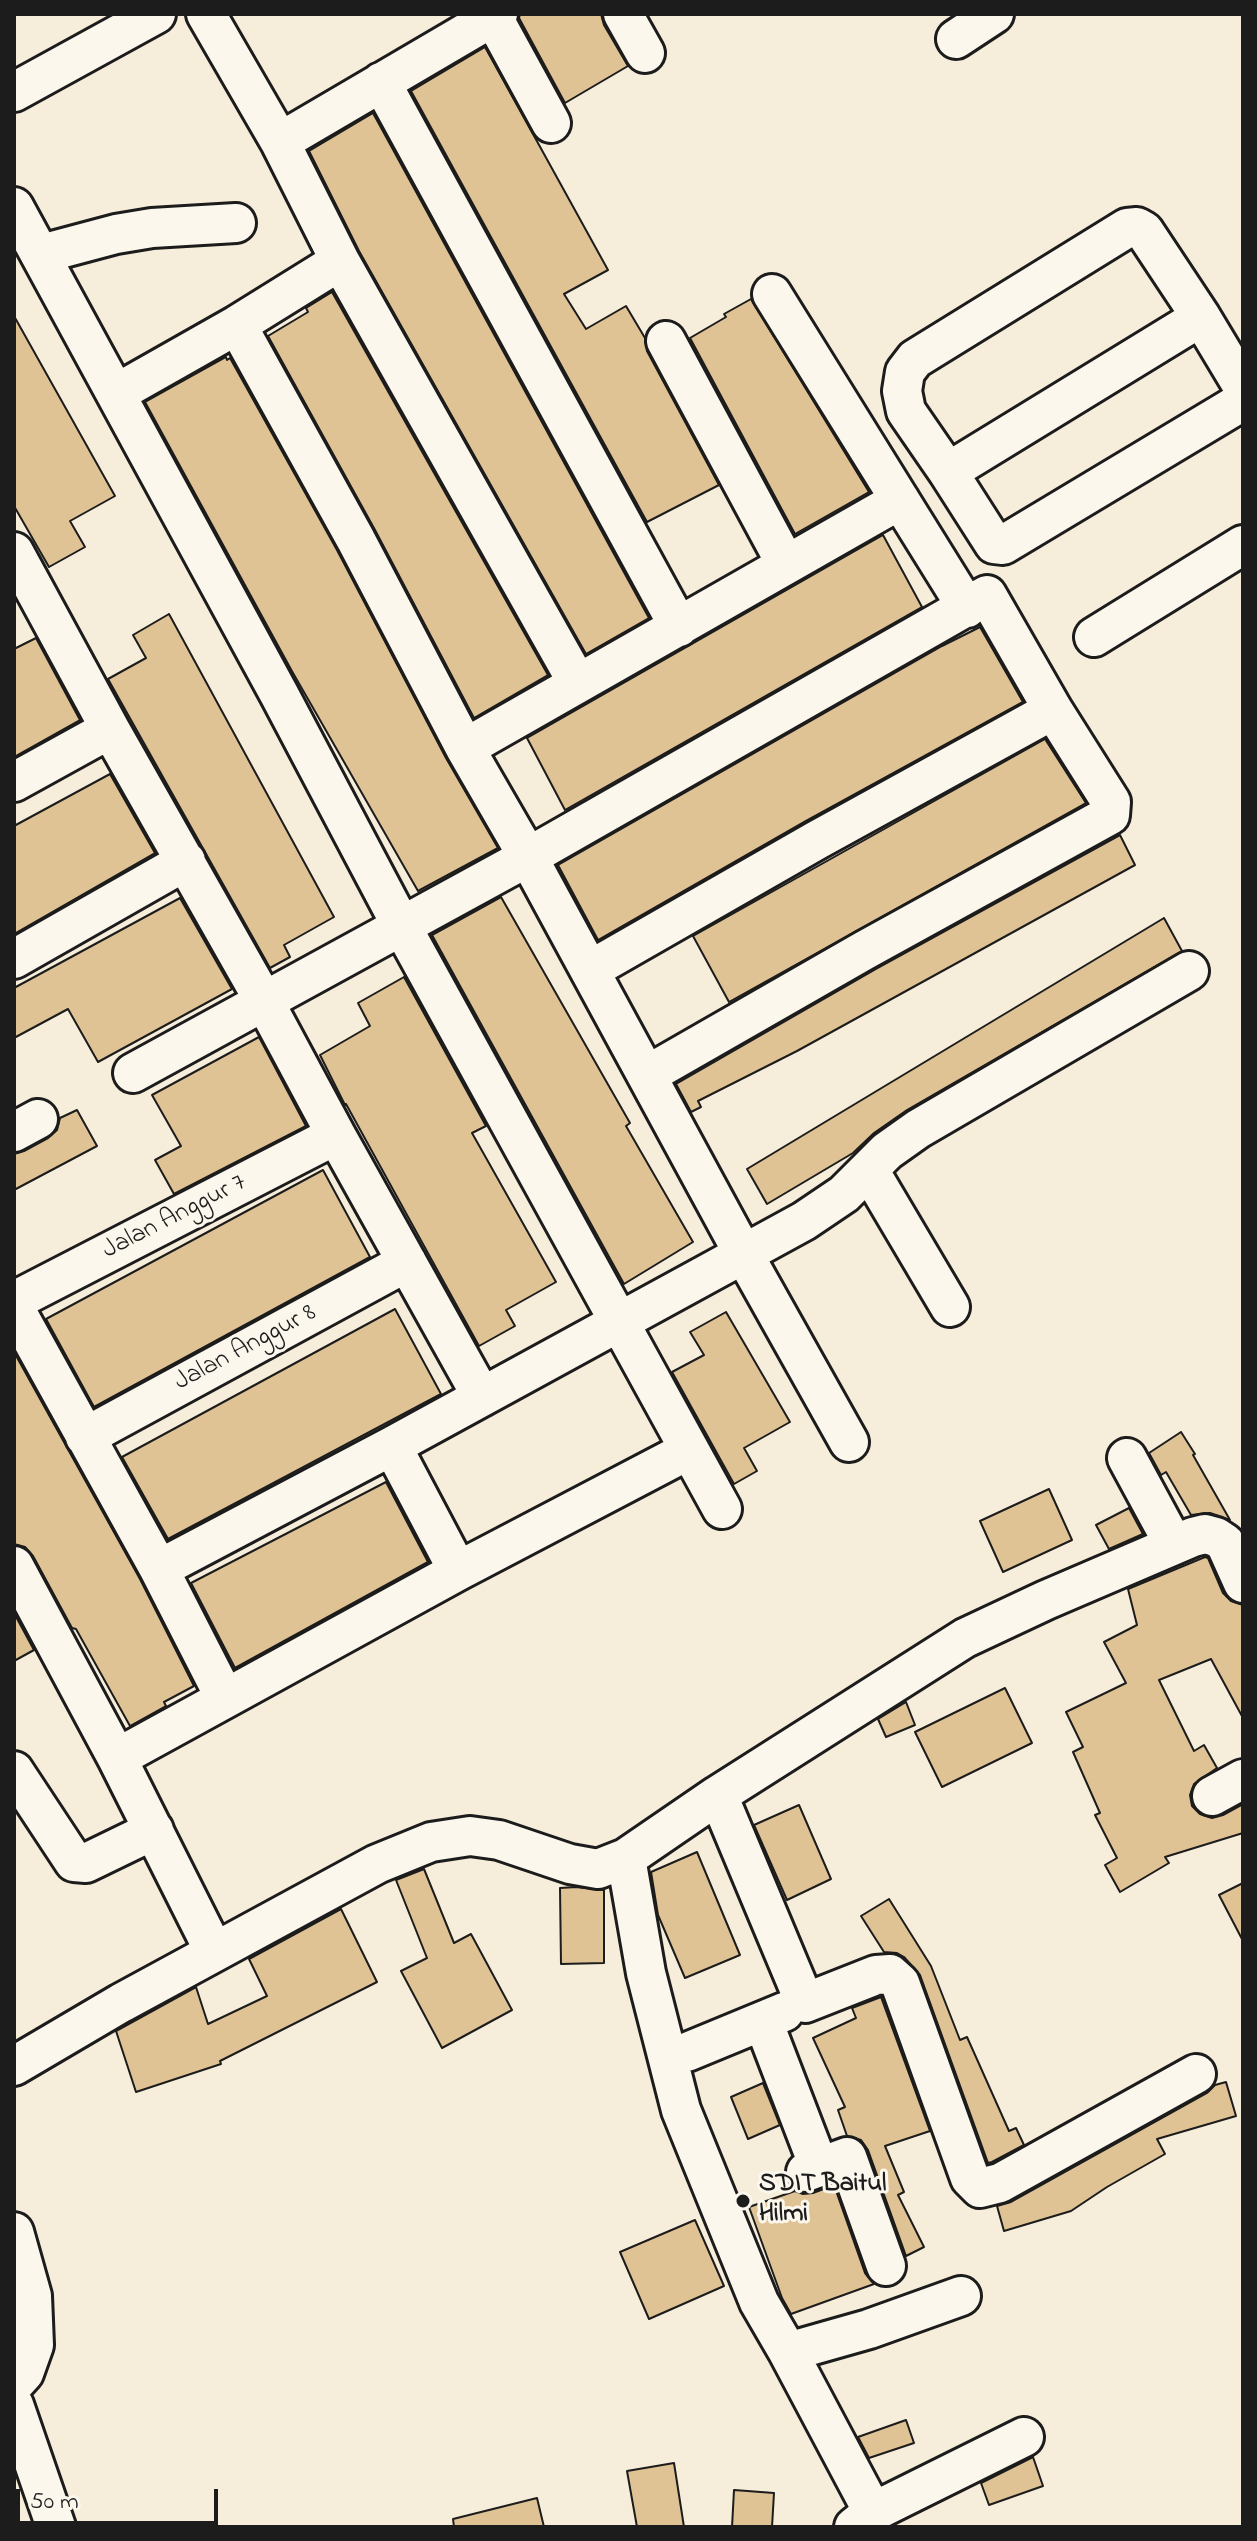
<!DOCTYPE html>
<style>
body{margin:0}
#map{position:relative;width:1257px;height:2541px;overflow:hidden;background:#f6edda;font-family:"Indie Flower",sans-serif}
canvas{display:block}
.frame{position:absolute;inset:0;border:16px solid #1c1c1c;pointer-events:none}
.scale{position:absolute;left:16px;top:2489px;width:202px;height:36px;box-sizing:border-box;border:4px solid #1c1c1c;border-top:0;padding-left:10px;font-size:24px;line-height:28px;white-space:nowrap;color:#1c1c1c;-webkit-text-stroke:6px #fbf7ec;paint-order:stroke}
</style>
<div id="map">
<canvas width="1257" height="2541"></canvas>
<div class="frame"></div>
<div class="scale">50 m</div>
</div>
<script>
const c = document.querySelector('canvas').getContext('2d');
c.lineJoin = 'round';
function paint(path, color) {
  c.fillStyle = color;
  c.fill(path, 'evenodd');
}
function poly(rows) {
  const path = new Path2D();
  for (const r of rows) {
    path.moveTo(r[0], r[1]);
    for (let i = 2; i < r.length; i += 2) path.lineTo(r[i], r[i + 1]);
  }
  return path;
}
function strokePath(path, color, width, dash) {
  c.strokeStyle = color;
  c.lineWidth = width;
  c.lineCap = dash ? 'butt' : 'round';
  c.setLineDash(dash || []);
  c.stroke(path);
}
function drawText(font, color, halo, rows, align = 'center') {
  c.font = font + ' "Indie Flower",sans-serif';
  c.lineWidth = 6;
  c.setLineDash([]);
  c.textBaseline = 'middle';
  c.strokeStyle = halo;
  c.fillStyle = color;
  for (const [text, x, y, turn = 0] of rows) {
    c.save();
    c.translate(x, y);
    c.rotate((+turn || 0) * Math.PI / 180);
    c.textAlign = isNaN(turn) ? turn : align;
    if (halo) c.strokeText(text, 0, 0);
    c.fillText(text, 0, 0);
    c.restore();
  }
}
const building = poly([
 [520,14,601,14,604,25,628,66,565,103,519,18,520,14],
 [485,47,608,270,564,294,586,329,626,306,645,338,647,351,719,485,647,522,411,91,485,47],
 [373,113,649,618,586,654,359,251,309,151,373,113],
 [332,292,548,675,474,718,375,530,268,336,308,312,306,308,332,292],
 [751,299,869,492,795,534,690,338,726,317,724,314,751,299],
 [14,316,115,496,70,521,85,547,49,567,14,506,14,316],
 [226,357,227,360,230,358,337,550,446,758,498,848,418,891,293,673,145,402,226,357],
 [883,535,922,607,565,810,527,738,883,535],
 [169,614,334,917,284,945,290,957,270,968,108,679,146,658,133,635,169,614],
 [980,627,1023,702,806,821,598,940,558,865,942,646,980,627],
 [36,638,80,720,14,757,14,649,36,638],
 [1045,739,1086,803,729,1002,693,936,1045,739],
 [110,774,155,853,14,934,14,826,110,774],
 [1120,835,1135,865,797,1051,698,1101,701,1107,691,1112,676,1084,876,969,1120,835],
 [501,897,630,1123,626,1126,693,1242,624,1284,432,935,501,897],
 [180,898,232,989,98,1062,68,1009,14,1038,14,988,180,898],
 [1164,918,1182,951,907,1110,874,1133,853,1153,767,1204,747,1169,1164,918],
 [404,977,486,1126,472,1133,556,1282,506,1310,515,1326,479,1346,346,1104,345,1105,320,1055,370,1026,358,1003,404,977],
 [259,1037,306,1126,174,1194,155,1160,181,1146,152,1095,259,1037],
 [77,1110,97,1146,14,1190,14,1154,24,1151,48,1138,57,1130,60,1118,77,1110],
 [323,1170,370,1257,94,1407,46,1319,323,1170],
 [395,1309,441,1394,168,1539,122,1457,395,1309],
 [726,1312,790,1422,744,1448,757,1471,734,1484,672,1372,704,1355,690,1332,726,1312],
 [14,1352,140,1579,194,1686,164,1702,166,1706,130,1726,76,1629,72,1628,33,1556,25,1547,14,1544,14,1352],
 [1181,1432,1195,1454,1193,1455,1230,1520,1210,1513,1191,1515,1166,1472,1161,1475,1149,1453,1181,1432],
 [386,1482,428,1562,235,1668,191,1583,386,1482],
 [1049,1489,1072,1540,1003,1572,980,1521,1049,1489],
 [1129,1508,1143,1534,1109,1549,1096,1525,1129,1508],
 [1205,1557,1208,1558,1223,1593,1231,1601,1243,1605,1243,1718,1211,1659,1159,1680,1194,1751,1204,1745,1217,1768,1194,1784,1190,1795,1192,1806,1200,1814,1212,1818,1223,1815,1243,1804,1243,1833,1165,1857,1169,1863,1120,1892,1105,1865,1117,1858,1095,1815,1100,1813,1073,1752,1083,1747,1066,1712,1126,1683,1104,1642,1137,1625,1128,1589,1205,1557],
 [14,1613,34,1650,14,1661,14,1613],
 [1005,1688,1032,1743,942,1787,915,1732,1005,1688],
 [906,1702,915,1725,886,1737,878,1719,906,1702],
 [799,1805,831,1879,787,1900,754,1825,799,1805],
 [697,1852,740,1955,685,1978,658,1915,651,1872,697,1852],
 [424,1869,454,1943,471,1934,512,2010,442,2048,401,1971,427,1958,396,1880,424,1869],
 [1243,1883,1243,1941,1219,1895,1243,1883],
 [576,1887,604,1890,604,1963,561,1964,560,1888,576,1887],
 [889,1899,931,1966,960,2040,967,2037,1009,2131,1016,2128,1024,2145,992,2162,988,2163,920,1975,904,1957,897,1953,884,1952,861,1916,889,1899],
 [341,1909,377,1982,220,2061,221,2064,136,2092,116,2031,196,1987,208,2024,267,1996,249,1959,341,1909],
 [881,1997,930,2131,885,2146,904,2192,898,2195,924,2247,906,2256,868,2150,861,2140,847,2136,838,2110,845,2107,813,2038,856,2018,852,2008,881,1997],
 [1226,2082,1236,2116,1157,2139,1165,2154,1107,2187,1071,2211,1004,2231,997,2206,1011,2202,1207,2093,1215,2085,1226,2082],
 [763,2083,780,2125,748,2139,731,2097,763,2083],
 [834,2185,865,2273,874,2284,791,2314,782,2298,749,2207,795,2191,803,2194,813,2193,834,2185],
 [695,2220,724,2286,649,2319,620,2252,695,2220],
 [906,2420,914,2443,869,2458,858,2437,906,2420],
 [1033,2457,1043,2486,989,2505,981,2483,1033,2457],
 [674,2463,684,2527,637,2527,627,2471,674,2463],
 [734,2490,774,2493,772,2527,732,2527,734,2490],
 [537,2498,544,2527,454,2527,453,2519,537,2498]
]);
paint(building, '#e0c394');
strokePath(building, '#1c1c1c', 2);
const minor = poly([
 [206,14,280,142,340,261,577,682],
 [623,14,645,53],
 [493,17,551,123],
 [956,39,994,14],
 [381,82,679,627],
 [14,92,156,14],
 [280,142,498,14],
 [14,207,279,694,401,925,722,1509],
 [41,254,116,234,152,228,236,223],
 [772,294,967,608],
 [1201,317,948,472,994,544,1003,545,1243,401],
 [237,325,356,540,465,748,528,857,743,1253,849,1442],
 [666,341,786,564],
 [117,393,237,325,340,261],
 [948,472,906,411,902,391,905,372,915,359,1127,228,1137,227,1144,231,1201,317,1243,387],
 [14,552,110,729,264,1001,336,1135,482,1397],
 [1094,637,1243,545],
 [465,748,900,500],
 [14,782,110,729],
 [14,959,186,861],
 [590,970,817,840,1053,710],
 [133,1073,528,857,987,595,1053,710,1111,802,1110,815,865,950,647,1075],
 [14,1132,38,1119],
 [869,1170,950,1307],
 [14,1301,336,1135],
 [14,1307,159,1569,225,1698],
 [85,1437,407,1262],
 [392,1446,458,1571],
 [1127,1458,1174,1545],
 [14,1566,117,1758,214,1951],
 [159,1569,392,1446,804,1221,844,1194,887,1151,918,1129,1189,971],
 [117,1758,458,1571,689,1450],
 [14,1771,74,1862,86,1863,154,1830],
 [718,1795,805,2003,876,1975,890,1974,900,1983,970,2178,980,2188,1000,2183,1196,2074],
 [1212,1796,1243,1779],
 [626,1858,646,1973,681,2110,759,2302,788,2352,873,2512],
 [763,2021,819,2167],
 [687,2052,784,2012],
 [14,2066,121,2003,377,1864,431,1842,470,1836,499,1840,570,1864,598,1869,626,1858,718,1795,965,1638,1046,1600,1193,1537,1205,1534,1216,1537,1225,1543,1243,1583],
 [806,2172,847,2157,886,2266],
 [14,2232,32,2296,34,2345,24,2373,14,2384],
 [788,2352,869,2329,961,2296],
 [14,2405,56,2527],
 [854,2527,873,2512,1024,2437]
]);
strokePath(minor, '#1c1c1c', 44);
strokePath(minor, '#fbf7ec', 38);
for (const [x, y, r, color] of [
 [743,2201,8,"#1c1c1c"]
]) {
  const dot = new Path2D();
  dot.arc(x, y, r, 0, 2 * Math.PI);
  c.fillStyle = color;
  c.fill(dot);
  strokePath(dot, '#fbf7ec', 3);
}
drawText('26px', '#1c1c1c', '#fbf7ec', [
 ["Jalan Anggur 7",175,1218,-27],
 ["Jalan Anggur 8",246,1349,-28]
]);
drawText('bold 26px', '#1c1c1c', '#fbf7ec', [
 ["SDIT Baitul",759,2186],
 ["Hilmi",759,2216]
], 'left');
</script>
